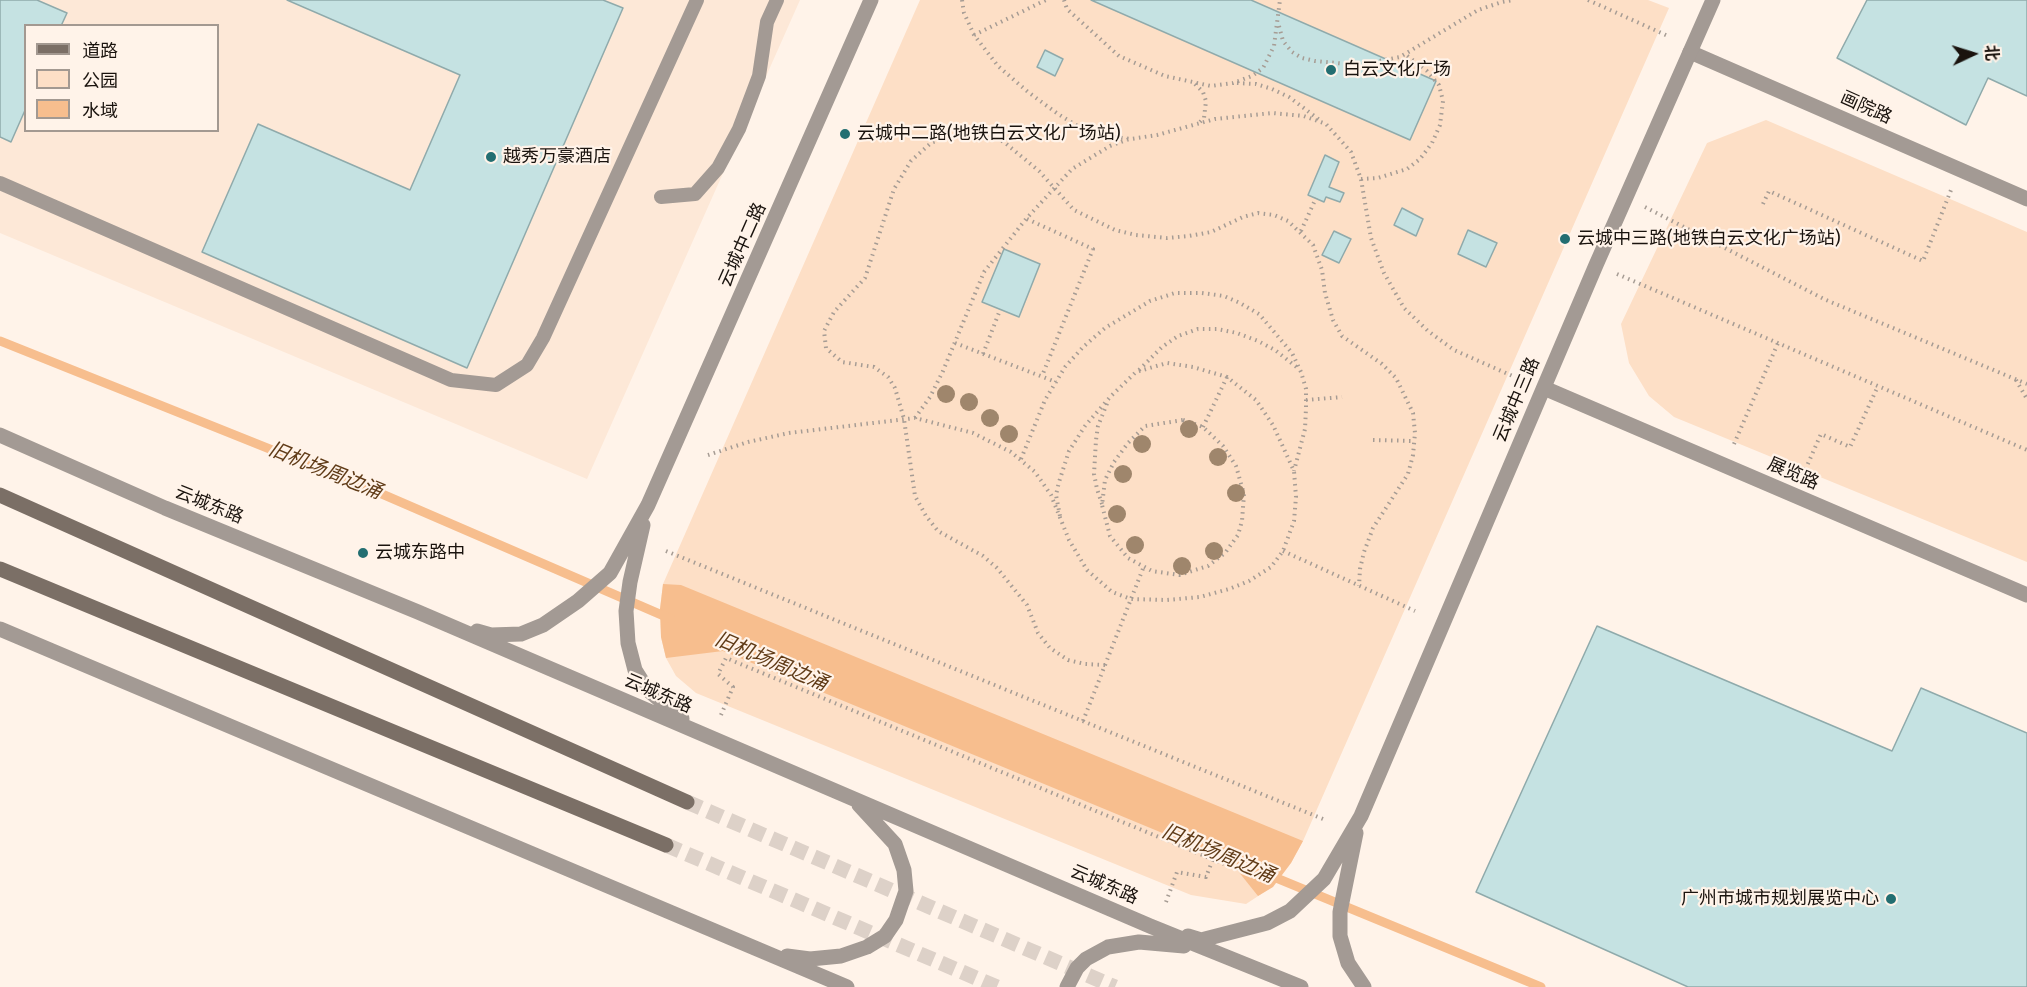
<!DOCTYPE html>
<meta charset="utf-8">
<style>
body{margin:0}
#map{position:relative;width:2027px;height:987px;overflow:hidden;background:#fff3e9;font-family:"Fira Sans","Noto Sans SC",sans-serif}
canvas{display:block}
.legend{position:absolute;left:24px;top:24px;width:195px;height:108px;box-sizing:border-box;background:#fff3e9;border:2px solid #a39991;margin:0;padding:8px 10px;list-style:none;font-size:18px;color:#1a130e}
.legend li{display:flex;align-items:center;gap:12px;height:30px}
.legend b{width:30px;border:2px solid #a39991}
.north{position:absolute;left:1943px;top:24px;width:60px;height:60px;-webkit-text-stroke:4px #fff3e9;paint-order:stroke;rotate:86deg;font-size:16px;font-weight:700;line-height:24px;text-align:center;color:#1a130e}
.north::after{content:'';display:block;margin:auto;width:21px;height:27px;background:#1a130e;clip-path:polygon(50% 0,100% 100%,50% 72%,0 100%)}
</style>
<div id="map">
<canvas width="2027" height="987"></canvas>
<ul class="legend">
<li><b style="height:8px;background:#7b6f66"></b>道路</li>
<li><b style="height:16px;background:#fddfc6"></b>公园</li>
<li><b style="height:16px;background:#f7be8e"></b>水域</li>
</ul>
<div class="north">北</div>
</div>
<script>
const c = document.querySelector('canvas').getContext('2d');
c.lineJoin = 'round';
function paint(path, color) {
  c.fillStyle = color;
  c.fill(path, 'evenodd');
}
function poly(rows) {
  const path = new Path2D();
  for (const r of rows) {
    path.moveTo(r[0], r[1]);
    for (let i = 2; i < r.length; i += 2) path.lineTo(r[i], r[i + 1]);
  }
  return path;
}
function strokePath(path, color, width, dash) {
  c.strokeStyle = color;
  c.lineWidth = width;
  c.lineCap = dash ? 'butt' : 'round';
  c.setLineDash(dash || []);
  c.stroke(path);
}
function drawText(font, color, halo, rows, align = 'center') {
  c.font = font + ' "Fira Sans","Noto Sans SC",sans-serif';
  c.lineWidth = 4.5;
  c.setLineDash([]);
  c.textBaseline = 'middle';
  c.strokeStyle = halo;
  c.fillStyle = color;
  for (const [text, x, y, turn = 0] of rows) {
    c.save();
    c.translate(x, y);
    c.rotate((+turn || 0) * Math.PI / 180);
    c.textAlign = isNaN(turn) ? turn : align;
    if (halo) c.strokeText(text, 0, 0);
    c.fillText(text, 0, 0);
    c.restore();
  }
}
paint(poly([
 [0,0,800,0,587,479,0,233],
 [26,26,218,26,218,130,26,130]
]), '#fde8d7');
paint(poly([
 [920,0,1648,0,1669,8,1303,841,1291,863,1272,887,1246,904,1191,895,696,693,676,676,666,658,661,637,660,609,663,584],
 [1766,120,2027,232,2027,562,1674,417,1649,396,1629,363,1621,324,1707,143]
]), '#fddfc6');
paint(poly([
 [663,584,681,585,1303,841,1291,863,1273,887,1258,896,1230,861,723,651,666,658,661,637,660,609]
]), '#f7be8e');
strokePath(poly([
 [0,341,382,494,671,619],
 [1269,875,1541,987]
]), '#f7be8e', 9);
const building = poly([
 [0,0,37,0,67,13,61,26,26,26,26,108,11,142,0,137,0,0],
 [287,0,603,0,623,8,467,368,202,252,258,124,410,190,460,75,287,0],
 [1091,0,1251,0,1436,81,1410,140,1091,0],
 [1867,0,2027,0,2027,96,1988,78,1966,125,1837,58,1867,0],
 [1045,50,1063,59,1055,76,1037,67,1045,50],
 [1325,155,1339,162,1329,187,1344,193,1340,202,1326,197,1324,202,1308,195,1325,155],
 [1402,208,1423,219,1416,236,1394,225,1402,208],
 [1468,230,1497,243,1486,267,1458,254,1468,230],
 [1334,231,1351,239,1339,263,1322,255,1334,231],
 [1004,249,1040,264,1019,317,982,302,1004,249],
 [1597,626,1892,751,1921,688,2027,733,2027,987,1688,987,1476,892,1597,626]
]);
paint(building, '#c5e2e2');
strokePath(building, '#8faaab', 1.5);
strokePath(poly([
 [687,802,1115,987],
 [666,845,997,987]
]), '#ddd1c8', 15, [15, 8]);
strokePath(poly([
 [962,0,964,13,974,35,998,66,1028,92,1058,114,1084,130,1099,135,1131,139,1157,135,1215,119,1272,113,1304,116,1326,124,1351,152,1361,179,1371,238,1384,273,1404,308,1428,331,1454,350,1517,378],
 [1064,0,1067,9,1119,56,1165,76,1211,86,1233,83,1252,76,1263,68,1274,46,1280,0],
 [1588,0,1668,36],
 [1279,26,1283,41,1292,52,1302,58,1315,61,1358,65,1400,57,1478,10,1502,2,1513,0],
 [974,35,1046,0],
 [1237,83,1256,84,1272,89,1289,97,1321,121],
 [1195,84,1203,92,1206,101,1204,118,1200,122],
 [1361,179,1378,178,1407,169,1420,159,1432,143,1440,125,1443,101,1439,85,1427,71,1406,55],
 [1763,204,1769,191,1923,261,1951,190],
 [1645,207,1826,300,2027,384],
 [1027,219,1093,249,1042,376],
 [1301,231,1316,198],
 [1617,274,2027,450],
 [955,343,1056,382],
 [983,354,1000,310],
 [1139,370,1162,347,1178,336,1198,329,1217,329,1237,333,1258,341,1275,350,1299,369],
 [2016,380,2027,399],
 [1306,400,1342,397],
 [915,418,930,397,943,371,984,272,1026,219,1072,169,1110,146,1129,139],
 [1183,420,1203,427,1223,446,1236,466,1244,494,1242,521,1238,535,1225,553,1208,566,1179,575,1152,571,1128,558,1110,536,1102,505,1105,480,1114,462,1128,443,1145,426,1183,420],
 [1203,427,1227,377],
 [1373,440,1414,441],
 [1734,444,1778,343],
 [708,455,748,442,789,433,915,418,973,433,1011,452,1035,472,1051,495,1069,540,1087,570,1112,592,1131,599,1167,600,1200,597,1229,589,1249,581,1271,567,1283,551,1294,521,1296,497,1294,471,1273,425,1256,400,1227,377,1193,367,1167,363,1136,372,1111,396,1085,426,1069,451,1059,482,1056,495,1060,516],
 [1021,459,1045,400,1065,367,1083,347,1105,328,1150,301,1175,293,1202,293,1224,296,1240,303,1259,314,1292,353,1301,372,1306,389,1306,408,1305,429,1294,471],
 [1803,475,1821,434,1850,447,1878,386],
 [1102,504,1097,489,1094,474,1096,440,1098,426,1108,401],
 [666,551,1323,819],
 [1283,551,1415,611],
 [1105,665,1085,664,1068,660,1050,648,1038,633,1027,605,997,568,983,556,938,531,926,516,915,496,904,419,895,388,888,377,874,367,842,362,826,348,824,331,834,312,865,278,894,189,911,161,931,143,957,133,981,132,1004,142,1039,171,1074,210,1115,230,1136,235,1167,238,1189,236,1211,232,1243,217,1258,213,1274,215,1288,221,1313,245,1322,270,1325,293,1333,320,1342,336,1382,364,1396,378,1413,413,1415,433,1413,455,1408,474,1373,528,1364,552,1360,569,1359,586],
 [721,715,733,687,718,674,726,658,1224,864],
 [1083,721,1144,566],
 [1166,902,1177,872,1206,877,1213,859]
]), '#a69c94', 4, [1.5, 4.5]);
strokePath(poly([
 [0,183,451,380,496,385,527,365,543,338,697,0],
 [661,197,695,194,718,168,739,129,759,76,767,22,777,0]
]), '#a39a94', 14);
strokePath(poly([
 [1690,52,2027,199],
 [1544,388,2027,595]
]), '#a39a94', 15);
strokePath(poly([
 [0,435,165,508,418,612,1150,926,1301,987],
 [643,525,630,582,626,611,628,643,635,670,647,689,682,719],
 [0,629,847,987],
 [477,631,491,635,521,634,543,625,578,601,610,573,648,505,871,0],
 [1356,833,1340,912,1340,936,1348,963,1364,987],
 [1188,936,1201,940,1267,923,1290,911,1324,879,1361,816,1596,265,1713,0],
 [787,956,810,959,841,956,867,947,885,936,896,920,906,891,904,870,895,844,859,805],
 [1067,987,1077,968,1086,959,1108,947,1139,942,1184,946]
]), '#a39a94', 15);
strokePath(poly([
 [0,495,687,802],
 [0,569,666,845]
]), '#7b6f66', 15);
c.fillStyle = '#9f866c';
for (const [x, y] of [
 [946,394],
 [969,402],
 [990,418],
 [1189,429],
 [1009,434],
 [1142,444],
 [1218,457],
 [1123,474],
 [1236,493],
 [1117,514],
 [1135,545],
 [1214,551],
 [1182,566]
]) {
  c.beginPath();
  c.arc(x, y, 9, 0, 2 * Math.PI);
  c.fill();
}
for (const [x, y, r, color] of [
 [1331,70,6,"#236e71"],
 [845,134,6,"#236e71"],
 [491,157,6,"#236e71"],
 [1565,239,6,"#236e71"],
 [363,553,6,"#236e71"],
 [1891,899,6,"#236e71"]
]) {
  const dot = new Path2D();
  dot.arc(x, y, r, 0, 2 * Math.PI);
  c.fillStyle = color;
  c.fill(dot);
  strokePath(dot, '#fff3e9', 2);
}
drawText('18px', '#1a130e', '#fff3e9', [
 ["白云文化广场",1343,70],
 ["云城中二路(地铁白云文化广场站)",857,134],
 ["越秀万豪酒店",503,157],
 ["云城中三路(地铁白云文化广场站)",1577,239],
 ["云城东路中",375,553],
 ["广州市城市规划展览中心",1879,899,"right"]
], 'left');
drawText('18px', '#1a130e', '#fff3e9', [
 ["画院路",1866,108,24],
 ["云城中二路",743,245,-66],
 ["云城中三路",1517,400,-67],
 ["展览路",1793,474,23],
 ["云城东路",209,505,22],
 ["云城东路",658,694,23],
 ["云城东路",1104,885,23]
]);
drawText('italic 20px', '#603b17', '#fff3e9', [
 ["旧机场周边涌",325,471,22],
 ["旧机场周边涌",771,662,23],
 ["旧机场周边涌",1218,854,23]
]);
</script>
